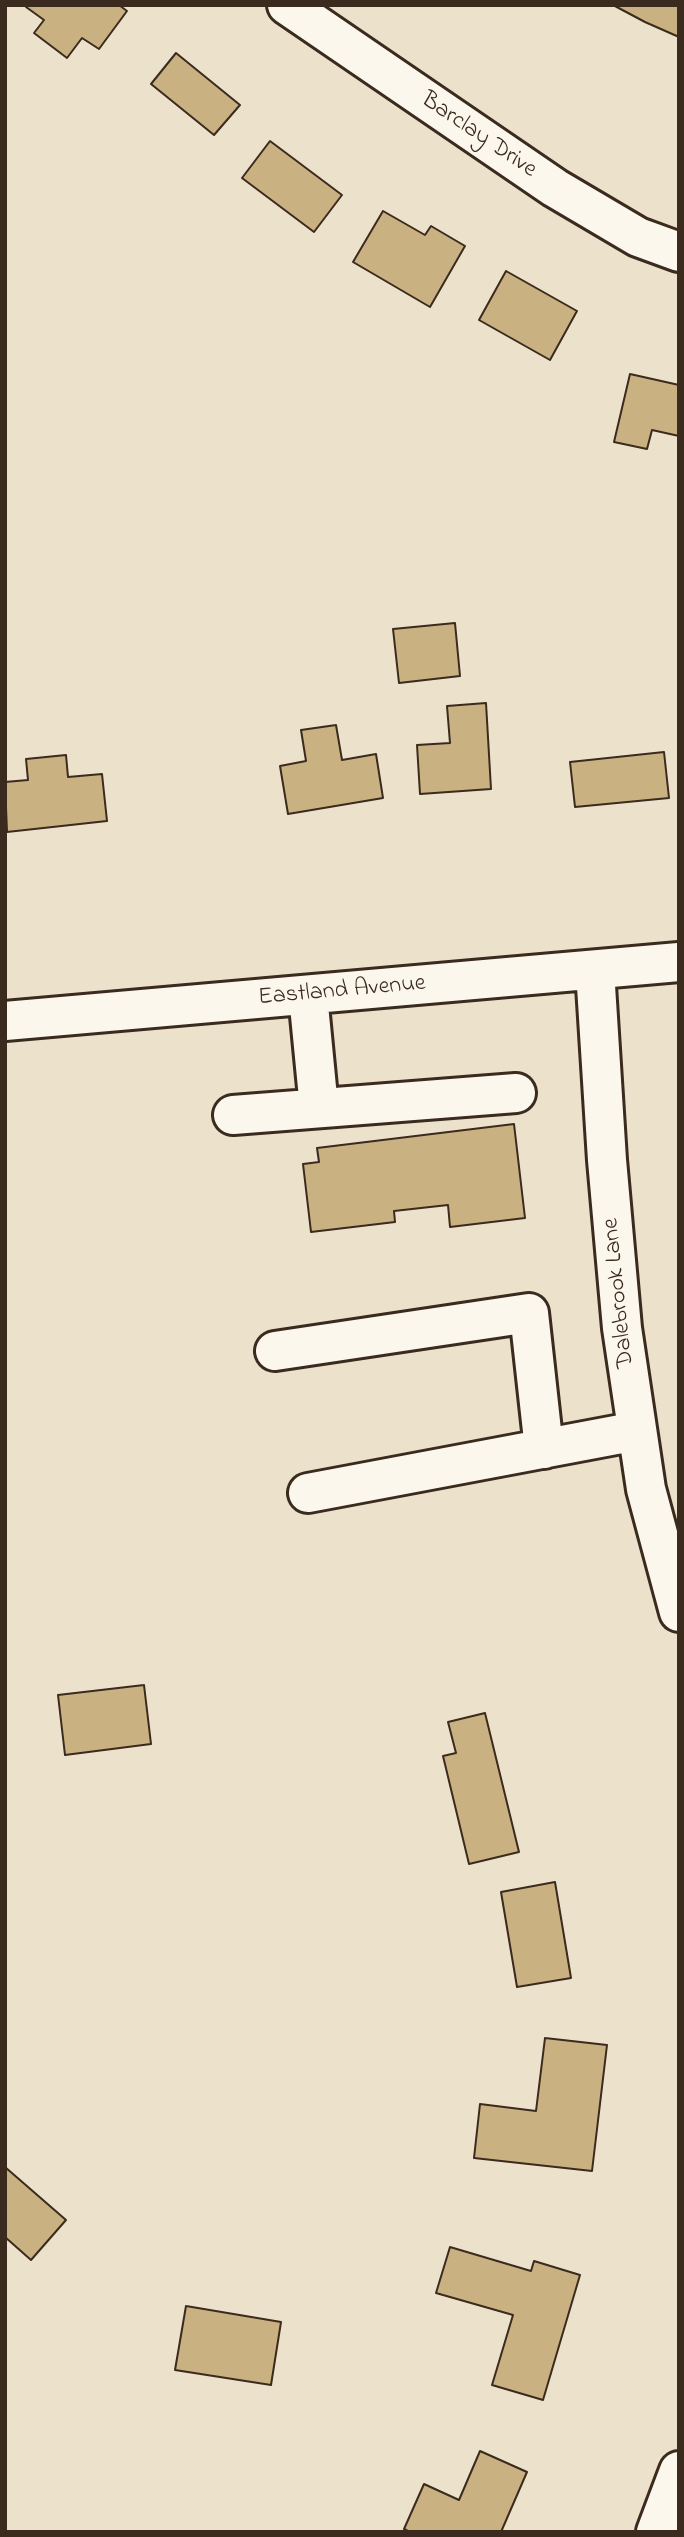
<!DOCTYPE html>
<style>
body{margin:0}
#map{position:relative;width:684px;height:2537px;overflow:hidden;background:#ece2cc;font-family:"Indie Flower",sans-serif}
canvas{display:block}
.frame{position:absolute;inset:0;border:7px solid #3b2a1e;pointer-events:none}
</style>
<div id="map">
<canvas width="684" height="2537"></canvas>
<div class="frame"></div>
</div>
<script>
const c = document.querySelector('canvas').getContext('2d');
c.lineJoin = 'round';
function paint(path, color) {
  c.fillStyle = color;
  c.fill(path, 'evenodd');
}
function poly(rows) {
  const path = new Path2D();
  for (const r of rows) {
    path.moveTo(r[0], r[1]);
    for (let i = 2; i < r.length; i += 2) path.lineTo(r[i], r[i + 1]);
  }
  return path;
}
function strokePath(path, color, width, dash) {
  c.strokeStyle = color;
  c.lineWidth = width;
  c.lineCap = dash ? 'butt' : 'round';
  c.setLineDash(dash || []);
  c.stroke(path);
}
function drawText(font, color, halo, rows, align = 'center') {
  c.font = font + ' "Indie Flower",sans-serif';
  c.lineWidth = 6;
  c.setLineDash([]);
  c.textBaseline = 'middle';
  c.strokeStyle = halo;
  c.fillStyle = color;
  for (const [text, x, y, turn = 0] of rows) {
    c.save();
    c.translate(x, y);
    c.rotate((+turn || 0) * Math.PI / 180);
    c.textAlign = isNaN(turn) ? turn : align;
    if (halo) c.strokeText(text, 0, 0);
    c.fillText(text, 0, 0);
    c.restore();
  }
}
const building = poly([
 [27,5,119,5,127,11,99,49,82,38,67,58,34,33,44,20,26,7,27,5],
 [613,5,679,5,679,37,645,22,613,5],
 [176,53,240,105,214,135,151,84,176,53],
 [270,141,342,195,314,232,242,178,270,141],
 [383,211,425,235,431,226,465,246,430,307,353,262,383,211],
 [506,271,577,311,550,360,479,320,506,271],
 [630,374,679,385,679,436,652,430,647,449,614,442,630,374],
 [455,623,460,676,399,683,393,629,455,623],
 [486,703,491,789,420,794,417,745,450,743,447,706,486,703],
 [336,725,342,760,376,754,383,798,288,814,280,766,306,761,301,730,336,725],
 [664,752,669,798,575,807,570,762,664,752],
 [66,755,68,777,102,774,107,821,7,832,5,782,28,780,26,759,66,755],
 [514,1124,525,1218,450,1227,448,1205,394,1211,395,1222,311,1232,303,1164,319,1162,317,1148,514,1124],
 [144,1685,151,1744,65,1755,58,1695,144,1685],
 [485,1713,519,1852,469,1864,443,1756,456,1753,448,1722,485,1713],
 [555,1882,571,1978,517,1987,501,1892,555,1882],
 [545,2038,607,2045,592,2171,474,2158,480,2104,536,2111,545,2038],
 [5,2167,66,2220,31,2260,5,2237,5,2167],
 [450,2247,531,2271,534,2261,580,2275,543,2400,492,2385,513,2315,436,2293,450,2247],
 [186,2306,281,2322,271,2385,175,2370,186,2306],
 [480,2451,527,2472,501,2532,410,2532,404,2529,424,2484,459,2500,480,2451]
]);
paint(building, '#cab181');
strokePath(building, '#3b2a1e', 2);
const minor = poly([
 [287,5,555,188,638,237,679,252],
 [595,970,607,1160,622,1328,646,1489,679,1612],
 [308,995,319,1108],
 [5,1021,679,962],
 [233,1115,516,1093],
 [275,1351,529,1313,544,1449],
 [308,1493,637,1431],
 [656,2532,679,2471]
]);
strokePath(minor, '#3b2a1e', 44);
strokePath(minor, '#fbf7ec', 38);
drawText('24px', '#3b2a1e', '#fbf7ec', [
 ["Barclay Drive",478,136,34],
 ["Eastland Avenue",342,992,-5],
 ["Dalebrook Lane",620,1293,-96]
]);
</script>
